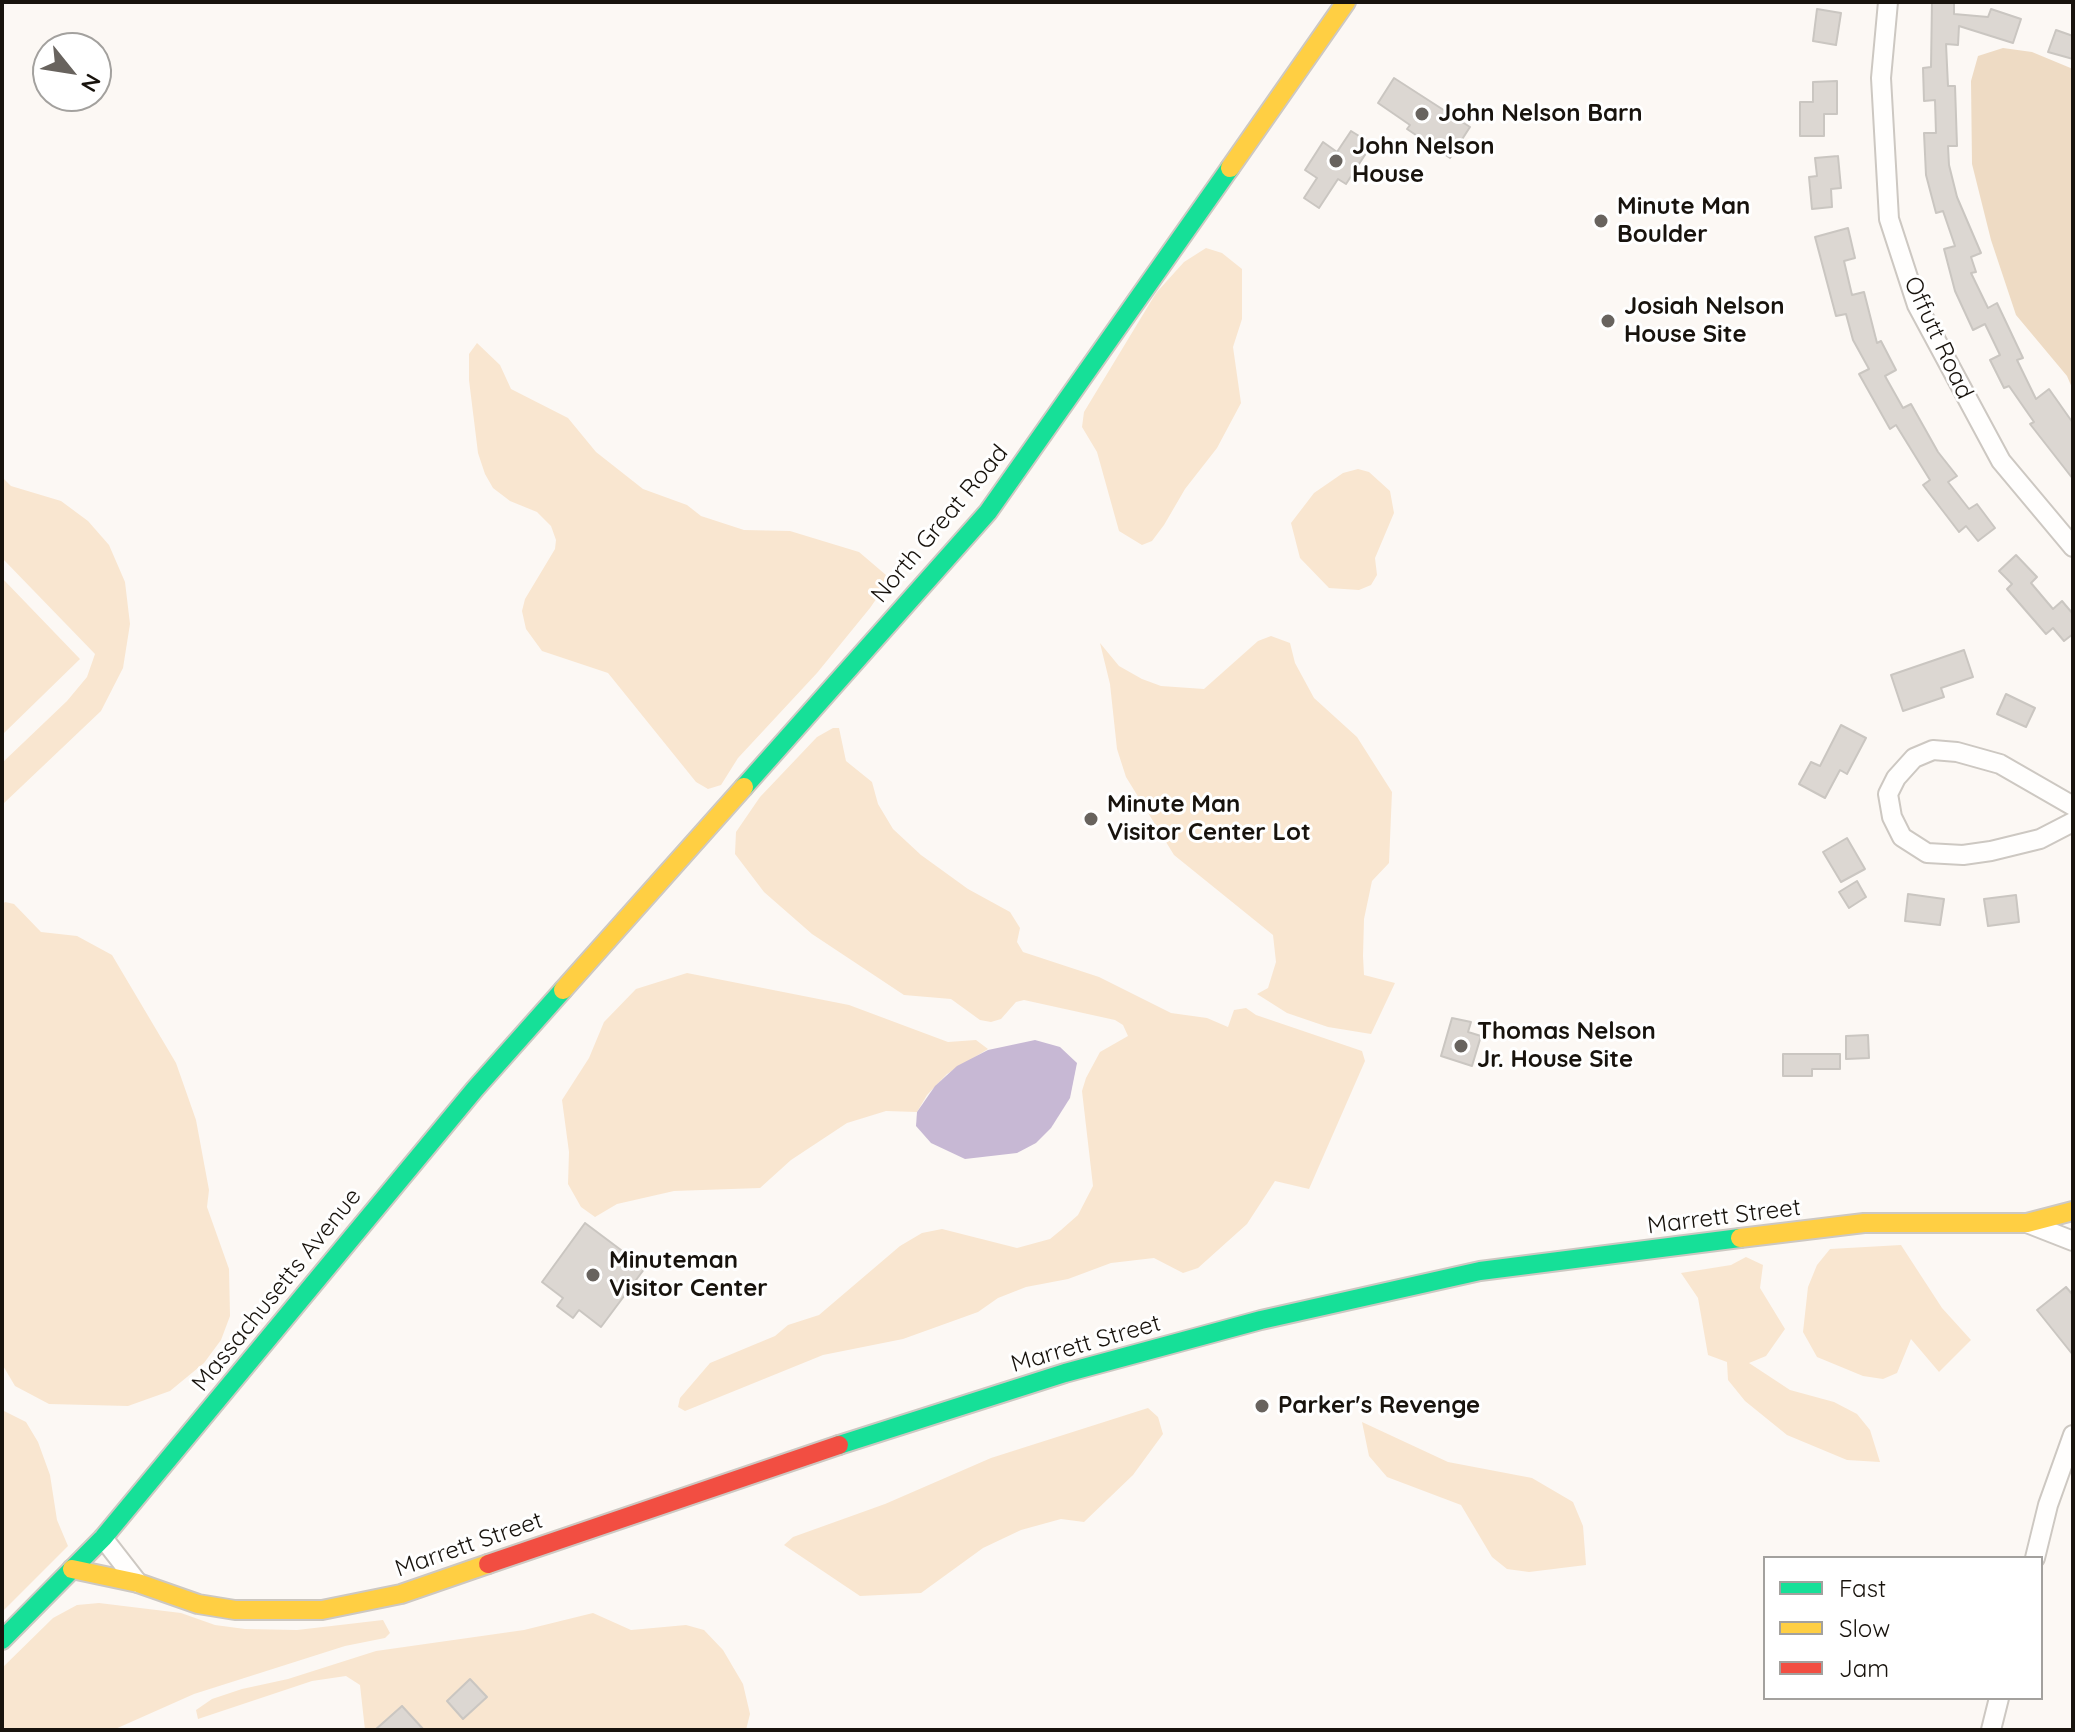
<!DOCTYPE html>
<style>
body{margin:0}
#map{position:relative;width:2075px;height:1732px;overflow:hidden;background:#fcf8f4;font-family:Quicksand,sans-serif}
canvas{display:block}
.frame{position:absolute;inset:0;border:4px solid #18130d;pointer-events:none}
.legend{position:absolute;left:1763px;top:1556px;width:280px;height:144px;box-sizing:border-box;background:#fff;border:2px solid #a3a19e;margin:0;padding:10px 14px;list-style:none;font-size:24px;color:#18130d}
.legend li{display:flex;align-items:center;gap:16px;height:40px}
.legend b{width:40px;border:2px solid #a3a19e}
.north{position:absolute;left:32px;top:32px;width:80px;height:80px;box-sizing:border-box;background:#fff;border:2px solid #a3a19e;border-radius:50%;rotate:120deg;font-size:22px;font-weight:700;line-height:32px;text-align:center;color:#18130d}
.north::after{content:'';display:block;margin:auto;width:28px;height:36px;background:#68635e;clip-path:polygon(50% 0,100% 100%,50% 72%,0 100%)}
</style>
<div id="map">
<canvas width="2075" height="1732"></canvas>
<div class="frame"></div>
<ul class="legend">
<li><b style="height:10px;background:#16e098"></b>Fast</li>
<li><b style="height:10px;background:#ffcf43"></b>Slow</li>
<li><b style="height:10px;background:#f24e42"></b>Jam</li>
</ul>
<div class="north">N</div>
</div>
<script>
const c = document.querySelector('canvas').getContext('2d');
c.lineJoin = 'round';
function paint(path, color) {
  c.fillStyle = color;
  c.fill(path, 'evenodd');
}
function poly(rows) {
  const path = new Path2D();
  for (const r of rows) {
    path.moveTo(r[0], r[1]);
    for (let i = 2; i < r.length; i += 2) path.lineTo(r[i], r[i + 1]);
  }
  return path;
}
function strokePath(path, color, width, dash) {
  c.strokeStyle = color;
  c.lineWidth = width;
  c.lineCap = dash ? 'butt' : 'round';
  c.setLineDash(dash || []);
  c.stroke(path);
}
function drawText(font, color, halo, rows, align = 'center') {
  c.font = font + ' Quicksand,sans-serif';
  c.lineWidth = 6;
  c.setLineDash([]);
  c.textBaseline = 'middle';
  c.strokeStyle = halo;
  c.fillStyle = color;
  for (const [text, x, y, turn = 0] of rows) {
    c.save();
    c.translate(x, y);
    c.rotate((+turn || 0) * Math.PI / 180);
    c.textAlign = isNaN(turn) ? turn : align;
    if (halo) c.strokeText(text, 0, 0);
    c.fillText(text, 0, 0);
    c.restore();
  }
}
paint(poly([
 [1206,248,1222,253,1242,269,1242,319,1233,347,1241,403,1217,448,1185,489,1164,525,1152,541,1142,545,1119,531,1097,452,1082,427,1084,412,1156,293,1184,262],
 [477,343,500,365,511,389,568,418,596,452,643,489,687,505,701,516,744,530,790,531,859,552,886,575,888,582,870,608,817,673,738,758,721,785,708,789,696,782,608,673,542,651,526,629,522,611,525,599,555,549,556,540,551,526,537,512,510,501,493,488,485,474,478,453,469,380,469,354],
 [1358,469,1369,472,1390,491,1394,513,1375,558,1377,575,1371,585,1359,590,1329,588,1300,558,1291,523,1314,493,1343,473],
 [2,477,11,486,61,501,88,521,109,545,125,582,130,624,123,668,101,711,2,805,2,763,67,701,87,677,95,654,2,558],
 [2,578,80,659,2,735],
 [1271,636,1290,643,1295,663,1314,698,1357,737,1392,792,1389,863,1372,881,1364,919,1363,956,1364,975,1395,983,1371,1034,1328,1027,1287,1013,1257,994,1268,988,1276,962,1273,935,1174,855,1126,777,1117,749,1110,684,1100,643,1119,666,1142,679,1161,686,1204,689,1258,641],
 [833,728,839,728,846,761,872,782,878,804,893,829,921,855,968,889,1010,912,1020,928,1017,942,1023,952,1099,977,1171,1013,1207,1018,1228,1027,1234,1010,1246,1008,1256,1015,1362,1051,1365,1061,1309,1189,1275,1181,1247,1224,1198,1268,1183,1273,1154,1258,1111,1263,1068,1279,1026,1287,998,1298,978,1312,903,1339,823,1355,685,1411,678,1407,680,1398,710,1363,775,1336,788,1325,819,1315,900,1246,922,1233,942,1229,1017,1248,1050,1239,1061,1230,1078,1215,1093,1186,1082,1091,1086,1078,1100,1052,1128,1036,1123,1025,1115,1020,1024,1000,1016,1002,1001,1019,991,1022,980,1020,951,999,904,995,812,934,764,892,735,854,736,832,760,797,817,737],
 [5,902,14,904,41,932,77,936,112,955,176,1063,196,1120,209,1190,207,1207,229,1269,230,1316,221,1340,204,1363,170,1391,128,1406,49,1404,15,1386,2,1364,2,905],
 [687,973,849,1005,948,1042,976,1040,988,1049,947,1074,927,1095,917,1112,886,1111,847,1123,791,1160,760,1188,674,1191,617,1204,595,1217,581,1207,568,1184,569,1152,562,1100,589,1058,604,1022,636,989],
 [1901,1245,1942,1308,1971,1340,1939,1372,1911,1339,1897,1373,1883,1379,1863,1376,1817,1357,1803,1332,1808,1287,1817,1265,1830,1249],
 [1746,1257,1763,1265,1760,1288,1785,1329,1766,1356,1749,1363,1790,1390,1834,1402,1857,1414,1870,1430,1880,1462,1847,1460,1787,1435,1745,1401,1728,1380,1727,1362,1708,1355,1698,1298,1681,1273,1731,1265],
 [1148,1408,1158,1417,1163,1434,1133,1475,1084,1522,1061,1519,1021,1530,983,1548,921,1593,860,1596,784,1545,793,1537,885,1504,991,1458],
 [2,1410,26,1422,38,1442,50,1475,57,1520,68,1546,2,1612],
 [1362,1422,1448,1462,1532,1478,1573,1502,1583,1526,1586,1565,1529,1572,1507,1569,1492,1557,1461,1505,1387,1477,1369,1456],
 [99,1603,181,1613,215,1625,245,1629,297,1630,383,1620,390,1633,385,1638,345,1646,194,1694,113,1730,2,1730,2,1668,53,1618,77,1605],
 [593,1613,631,1630,686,1625,704,1630,723,1650,743,1684,750,1714,746,1730,365,1730,360,1685,346,1676,312,1681,198,1719,196,1710,212,1699,242,1689,288,1679,376,1651,524,1630]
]), '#f9e6d0');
paint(poly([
 [2003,48,2032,52,2073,69,2073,390,2067,376,2016,315,1991,240,1972,164,1971,81,1978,56]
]), '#eedbc4');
paint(poly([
 [1035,1040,1060,1047,1077,1063,1070,1098,1051,1128,1036,1143,1017,1153,965,1159,931,1143,916,1126,917,1112,935,1086,957,1066,988,1050]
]), '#c7b8d4');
const building = poly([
 [1932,2,1954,2,1954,14,1988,17,1991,9,2021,19,2013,43,1959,26,1958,45,1946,44,1948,86,1955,86,1957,146,1948,146,1949,165,1957,197,1981,253,1971,257,1976,272,1971,273,1988,308,1997,303,2023,358,2017,360,2036,399,2049,389,2073,423,2073,479,2030,424,2034,422,2009,386,2004,388,1990,360,2000,355,1985,324,1973,330,1955,291,1944,249,1955,246,1943,211,1936,213,1926,175,1924,133,1936,133,1935,100,1924,101,1923,68,1931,67,1932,2],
 [1817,9,1841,13,1836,45,1813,41,1817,9],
 [2056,30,2073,36,2073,59,2048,52,2056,30],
 [1394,78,1470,127,1450,158,1407,129,1410,125,1378,103,1394,78],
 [1837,81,1837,114,1824,114,1824,136,1800,136,1800,102,1813,102,1813,82,1837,81],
 [1351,131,1372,144,1346,184,1338,179,1319,208,1304,198,1317,178,1305,170,1323,142,1337,152,1351,131],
 [1838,156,1841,188,1831,189,1832,207,1812,209,1809,177,1817,176,1815,158,1838,156],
 [1848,228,1855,258,1844,261,1852,295,1864,292,1877,343,1881,341,1896,370,1885,376,1903,408,1911,404,1938,452,1957,476,1948,482,1969,509,1977,504,1995,528,1978,541,1966,526,1959,532,1923,485,1930,480,1896,425,1890,429,1859,374,1869,369,1853,340,1846,314,1836,316,1815,237,1848,228],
 [2016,555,2037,577,2031,583,2053,609,2062,601,2073,614,2073,634,2064,641,2053,628,2046,634,2007,589,2012,584,1999,571,2016,555],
 [1964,650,1973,677,1941,688,1944,697,1903,711,1891,675,1964,650],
 [2006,694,2035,708,2026,727,1997,714,2006,694],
 [1841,725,1866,738,1847,774,1840,770,1825,798,1799,784,1811,762,1820,766,1841,725],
 [1847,838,1865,869,1841,882,1823,852,1847,838],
 [1857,881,1866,897,1849,908,1839,892,1857,881],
 [1908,894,1944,899,1940,925,1905,921,1908,894],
 [2016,895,2019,922,1988,926,1984,899,2016,895],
 [1452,1018,1471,1022,1468,1032,1481,1036,1472,1066,1441,1056,1452,1018],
 [1868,1035,1869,1058,1846,1059,1846,1036,1868,1035],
 [1783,1054,1840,1054,1840,1069,1812,1069,1812,1076,1783,1076,1783,1054],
 [585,1223,645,1268,601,1327,579,1310,573,1318,557,1306,563,1298,542,1282,585,1223],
 [2066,1287,2073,1295,2073,1355,2037,1310,2066,1287],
 [470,1679,487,1697,463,1719,447,1701,470,1679],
 [402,1706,424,1730,375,1730,402,1706]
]);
paint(building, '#dcd7d2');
strokePath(building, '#cac6c1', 2);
const street = poly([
 [1888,2,1881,78,1889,219,1917,305,2001,461,2073,547],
 [2073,806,2000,764,1957,752,1933,750,1914,758,1896,778,1888,794,1892,817,1902,837,1927,853,1963,855,1991,851,2040,839,2073,822],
 [2027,1223,2073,1241],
 [103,1538,138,1583],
 [2035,1558,2048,1505,2073,1435],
 [1991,1730,1999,1698]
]);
const fast = poly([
 [744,787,988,512,1230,168],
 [839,1445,1065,1373,1261,1320,1480,1271,1740,1238],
 [2,1640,103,1538,475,1089,563,990]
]);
const slow = poly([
 [1230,168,1346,2],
 [563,990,744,787],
 [1740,1238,1864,1223,2027,1223,2073,1211],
 [72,1569,138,1583,198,1604,235,1610,322,1610,401,1594,488,1564]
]);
const jam = poly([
 [488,1564,839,1445]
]);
strokePath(street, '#cdc8c2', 22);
strokePath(fast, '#cdc8c2', 22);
strokePath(slow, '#cdc8c2', 22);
strokePath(jam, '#cdc8c2', 22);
strokePath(street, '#fffefd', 18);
strokePath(fast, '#16e098', 18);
strokePath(slow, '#ffcf43', 18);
strokePath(jam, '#f24e42', 18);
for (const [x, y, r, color] of [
 [1422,114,8,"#68635e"],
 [1336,161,8,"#68635e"],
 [1601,221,8,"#68635e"],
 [1608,321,8,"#68635e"],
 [1091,819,8,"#68635e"],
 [1461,1046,8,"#68635e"],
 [593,1275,8,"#68635e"],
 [1262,1406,8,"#68635e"]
]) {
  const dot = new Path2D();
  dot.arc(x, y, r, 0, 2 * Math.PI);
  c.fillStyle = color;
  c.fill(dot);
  strokePath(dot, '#fff', 3);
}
drawText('bold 24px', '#18130d', '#fff', [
 ["John Nelson Barn",1438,114],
 ["John Nelson",1352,147],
 ["House",1352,175],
 ["Minute Man",1617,207],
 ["Boulder",1617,235],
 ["Josiah Nelson",1624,307],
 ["House Site",1624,335],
 ["Minute Man",1107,805],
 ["Visitor Center Lot",1107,833],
 ["Thomas Nelson",1477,1032],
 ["Jr. House Site",1477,1060],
 ["Minuteman",609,1261],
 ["Visitor Center",609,1289],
 ["Parker's Revenge",1278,1406]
], 'left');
drawText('24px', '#18130d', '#fff', [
 ["Offutt Road",1938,338,65],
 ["North Great Road",940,524,-50],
 ["Marrett Street",1724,1217,-7],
 ["Massachusetts Avenue",277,1290,-51],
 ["Marrett Street",1086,1344,-16],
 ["Marrett Street",469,1545,-19]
]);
</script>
